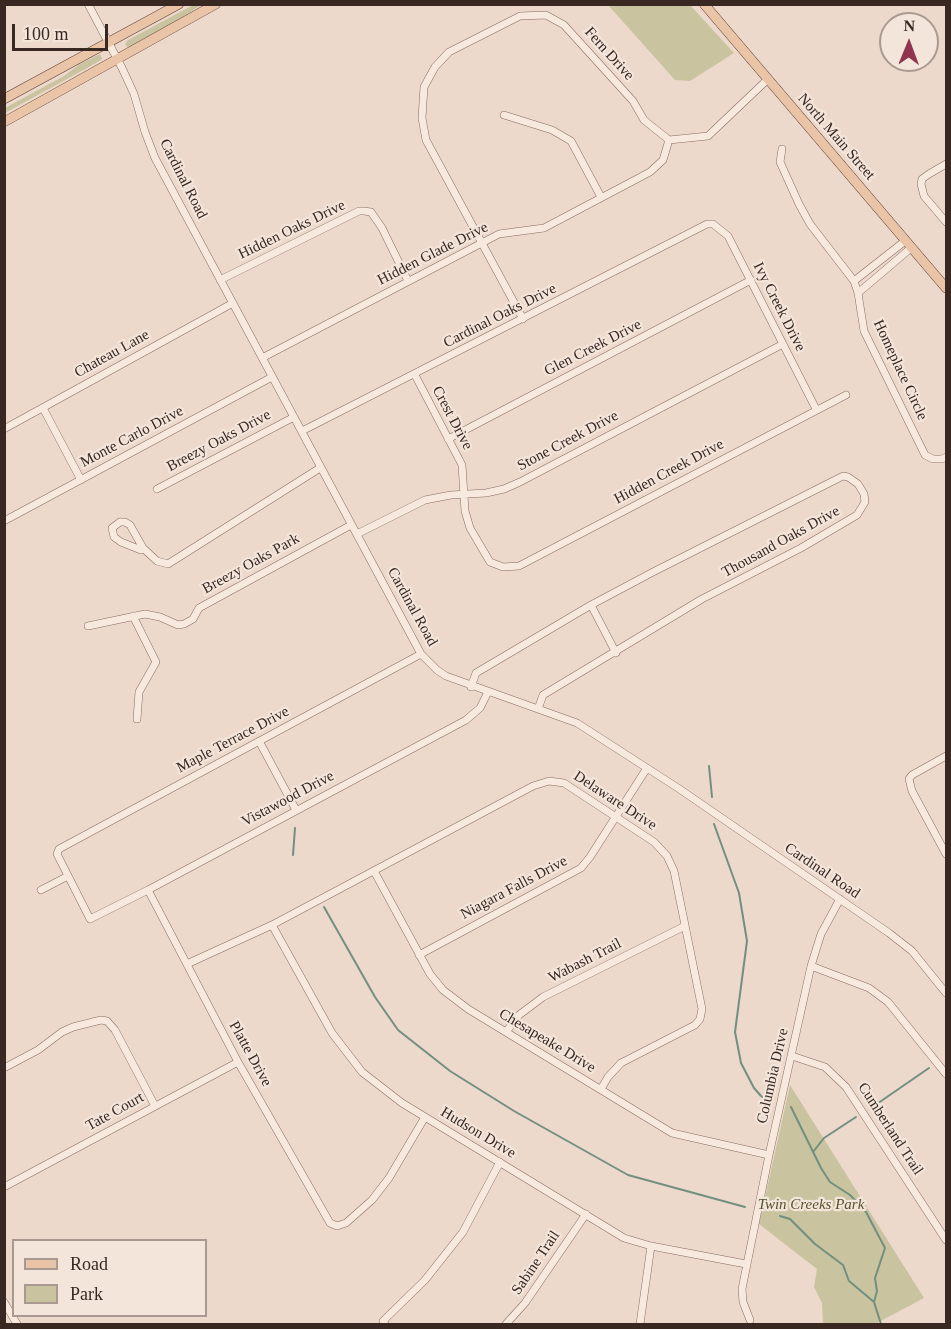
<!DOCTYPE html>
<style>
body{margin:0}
#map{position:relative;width:951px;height:1329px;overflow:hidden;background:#ecd9cb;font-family:Georgia,serif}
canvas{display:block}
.frame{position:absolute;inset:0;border:6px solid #392722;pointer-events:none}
.legend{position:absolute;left:12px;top:1239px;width:195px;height:78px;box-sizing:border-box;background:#f3e5da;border:2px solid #a99990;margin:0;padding:8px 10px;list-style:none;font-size:18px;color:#392722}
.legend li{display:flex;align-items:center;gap:12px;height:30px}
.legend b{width:30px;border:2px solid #a99990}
.north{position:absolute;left:879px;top:12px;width:60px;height:60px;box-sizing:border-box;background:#f3e5da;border:2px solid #a99990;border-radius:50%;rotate:1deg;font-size:16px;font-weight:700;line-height:24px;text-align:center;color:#392722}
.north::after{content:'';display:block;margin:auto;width:21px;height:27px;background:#91354e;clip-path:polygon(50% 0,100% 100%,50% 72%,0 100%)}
.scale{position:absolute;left:12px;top:24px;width:96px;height:27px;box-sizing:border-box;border:3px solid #392722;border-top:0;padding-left:8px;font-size:18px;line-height:21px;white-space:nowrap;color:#392722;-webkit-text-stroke:4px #f3e5da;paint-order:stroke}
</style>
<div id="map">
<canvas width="951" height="1329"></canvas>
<div class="frame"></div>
<ul class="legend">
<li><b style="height:8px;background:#eac4a7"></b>Road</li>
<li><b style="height:16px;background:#c9c39f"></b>Park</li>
</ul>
<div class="north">N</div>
<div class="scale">100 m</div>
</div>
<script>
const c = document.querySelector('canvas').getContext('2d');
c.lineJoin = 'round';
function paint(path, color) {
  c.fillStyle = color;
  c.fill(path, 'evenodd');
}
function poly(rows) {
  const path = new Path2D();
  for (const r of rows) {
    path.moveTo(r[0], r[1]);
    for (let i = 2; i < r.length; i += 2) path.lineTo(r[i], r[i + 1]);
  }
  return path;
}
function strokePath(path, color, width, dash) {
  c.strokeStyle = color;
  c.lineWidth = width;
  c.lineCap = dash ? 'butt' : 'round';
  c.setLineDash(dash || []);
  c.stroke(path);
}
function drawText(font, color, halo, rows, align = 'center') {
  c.font = font + ' Georgia,serif';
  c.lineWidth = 4.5;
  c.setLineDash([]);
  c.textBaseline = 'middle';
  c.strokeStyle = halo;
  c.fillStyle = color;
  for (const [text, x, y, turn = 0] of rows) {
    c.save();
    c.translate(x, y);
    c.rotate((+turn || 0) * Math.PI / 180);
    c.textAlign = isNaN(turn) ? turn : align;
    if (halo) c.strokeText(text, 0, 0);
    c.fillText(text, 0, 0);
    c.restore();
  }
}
paint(poly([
 [193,5,201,5,171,25,128,48,125,44,128,40],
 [608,5,690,5,734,53,690,81,675,80],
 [100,54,102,59,96,63,5,113,5,108,64,76,80,64],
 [790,1085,924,1298,875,1324,823,1324,822,1303,814,1287,817,1269,759,1224]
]), '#c9c39f');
strokePath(poly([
 [709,766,712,797],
 [714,824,739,893,747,941,735,1032,741,1063,754,1088,761,1096,769,1101],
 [293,855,295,828],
 [324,907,375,997,398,1030,450,1071,514,1111,628,1175,745,1207],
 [791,1107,821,1168,830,1182,850,1195,866,1212,885,1248,875,1278,877,1291,874,1302,881,1324],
 [871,1108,929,1068],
 [813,1152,824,1138,856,1117],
 [780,1216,790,1219,815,1244,843,1265,849,1281,874,1302]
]), '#728f80', 2);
const minor = poly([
 [88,4,122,68,134,94,145,132,155,158,421,654,437,670,446,676,577,723,678,788,889,933,912,951,946,993],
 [504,115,552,130,571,141,601,197],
 [782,149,780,162,799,204,810,224,854,281,858,293,864,331,925,455,933,459,942,459,946,457],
 [946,164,929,174,922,179,921,184,924,196,946,222],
 [220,280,359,211,364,211,371,212,382,228,408,281],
 [854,281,905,241],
 [858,293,911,248],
 [523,319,426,140,422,118,424,87,435,67,449,52,520,16,546,15,564,25,633,101,644,120,669,140,708,136,767,80],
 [262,358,499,234,544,228,650,172,663,160,669,140],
 [415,375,462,465,465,511,470,528,490,562,503,567,519,566,846,395],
 [43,408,81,480],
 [4,429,233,303],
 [302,431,707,224,713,224,728,236,816,409],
 [448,439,751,280],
 [157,489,294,417],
 [4,521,272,377],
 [120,522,125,522,130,525,143,548,141,550,121,542,114,537,112,528,120,522],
 [357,534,425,500,451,495,486,493,504,489,520,482,783,344],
 [143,548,157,561,168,564,320,468],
 [591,605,616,653],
 [133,616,156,662,139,692,137,719],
 [88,626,145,614,160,617,178,625,184,624,193,619,199,608,351,525],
 [421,654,59,849,57,854,90,919,148,890,466,720,480,708,488,692],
 [471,687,476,673,481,670,591,605,653,572,843,476,848,477,858,484,864,494,865,502,857,515,801,548,702,599,548,692,543,695,538,709],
 [259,741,296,810],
 [946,756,912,775,909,779,912,791,946,854],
 [374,871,430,974,443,990,468,1009,672,1133,769,1155],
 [41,890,68,876],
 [148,890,238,1062,330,1223,337,1226,346,1223,372,1200,389,1178,425,1117],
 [272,925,332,1033,362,1072,402,1103,624,1238,651,1246,746,1264],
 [419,955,581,868,590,857,647,768],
 [187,964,272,925,533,786,549,781,564,783,654,842,667,856,674,871,702,1009,700,1019,695,1025,621,1063,608,1077,601,1089],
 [811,966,869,988,888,1002,946,1074],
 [506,1032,519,1015,543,997,685,926],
 [792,1056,825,1067,846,1087,946,1240],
 [4,1068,38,1050,62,1032,73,1027,101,1020,107,1021,115,1030,155,1106],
 [4,1187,238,1062],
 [4,1302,17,1324],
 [750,1320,743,1302,742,1289,769,1155,811,966,821,934,840,899],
 [385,1324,383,1321,425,1280,463,1232,500,1162],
 [506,1324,525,1303,586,1214],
 [640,1324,651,1246]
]);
const major = poly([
 [704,4,946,288],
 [4,99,179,4],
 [4,122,216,4]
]);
strokePath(minor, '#876b60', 8);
strokePath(major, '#563b34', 10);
strokePath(minor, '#f7e9de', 7);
strokePath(major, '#eac4a7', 9);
drawText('15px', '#392722', '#f3e5da', [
 ["Fern Drive",609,54,48],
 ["North Main Street",836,137,49],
 ["Cardinal Road",183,179,63],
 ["Hidden Oaks Drive",292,230,-26],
 ["Hidden Glade Drive",433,254,-27],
 ["Ivy Creek Drive",779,307,63],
 ["Cardinal Oaks Drive",500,316,-27],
 ["Glen Creek Drive",593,348,-27],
 ["Chateau Lane",112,354,-29],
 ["Homeplace Circle",900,370,65],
 ["Crest Drive",452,418,62],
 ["Monte Carlo Drive",132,437,-28],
 ["Breezy Oaks Drive",219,441,-28],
 ["Stone Creek Drive",568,441,-28],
 ["Hidden Creek Drive",669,472,-28],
 ["Thousand Oaks Drive",781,542,-29],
 ["Breezy Oaks Park",251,564,-29],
 ["Cardinal Road",412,607,61],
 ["Maple Terrace Drive",233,740,-28],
 ["Vistawood Drive",288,799,-28],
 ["Delaware Drive",615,801,33],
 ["Cardinal Road",822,871,34],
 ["Niagara Falls Drive",514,888,-28],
 ["Wabash Trail",585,961,-27],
 ["Chesapeake Drive",547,1041,31],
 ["Platte Drive",250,1054,61],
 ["Columbia Drive",773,1076,-77],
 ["Tate Court",115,1112,-29],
 ["Cumberland Trail",890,1129,57],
 ["Hudson Drive",478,1133,31],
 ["Sabine Trail",536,1263,-56]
]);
drawText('italic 15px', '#54532b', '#f3e5da', [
 ["Twin Creeks Park",811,1205]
]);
</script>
